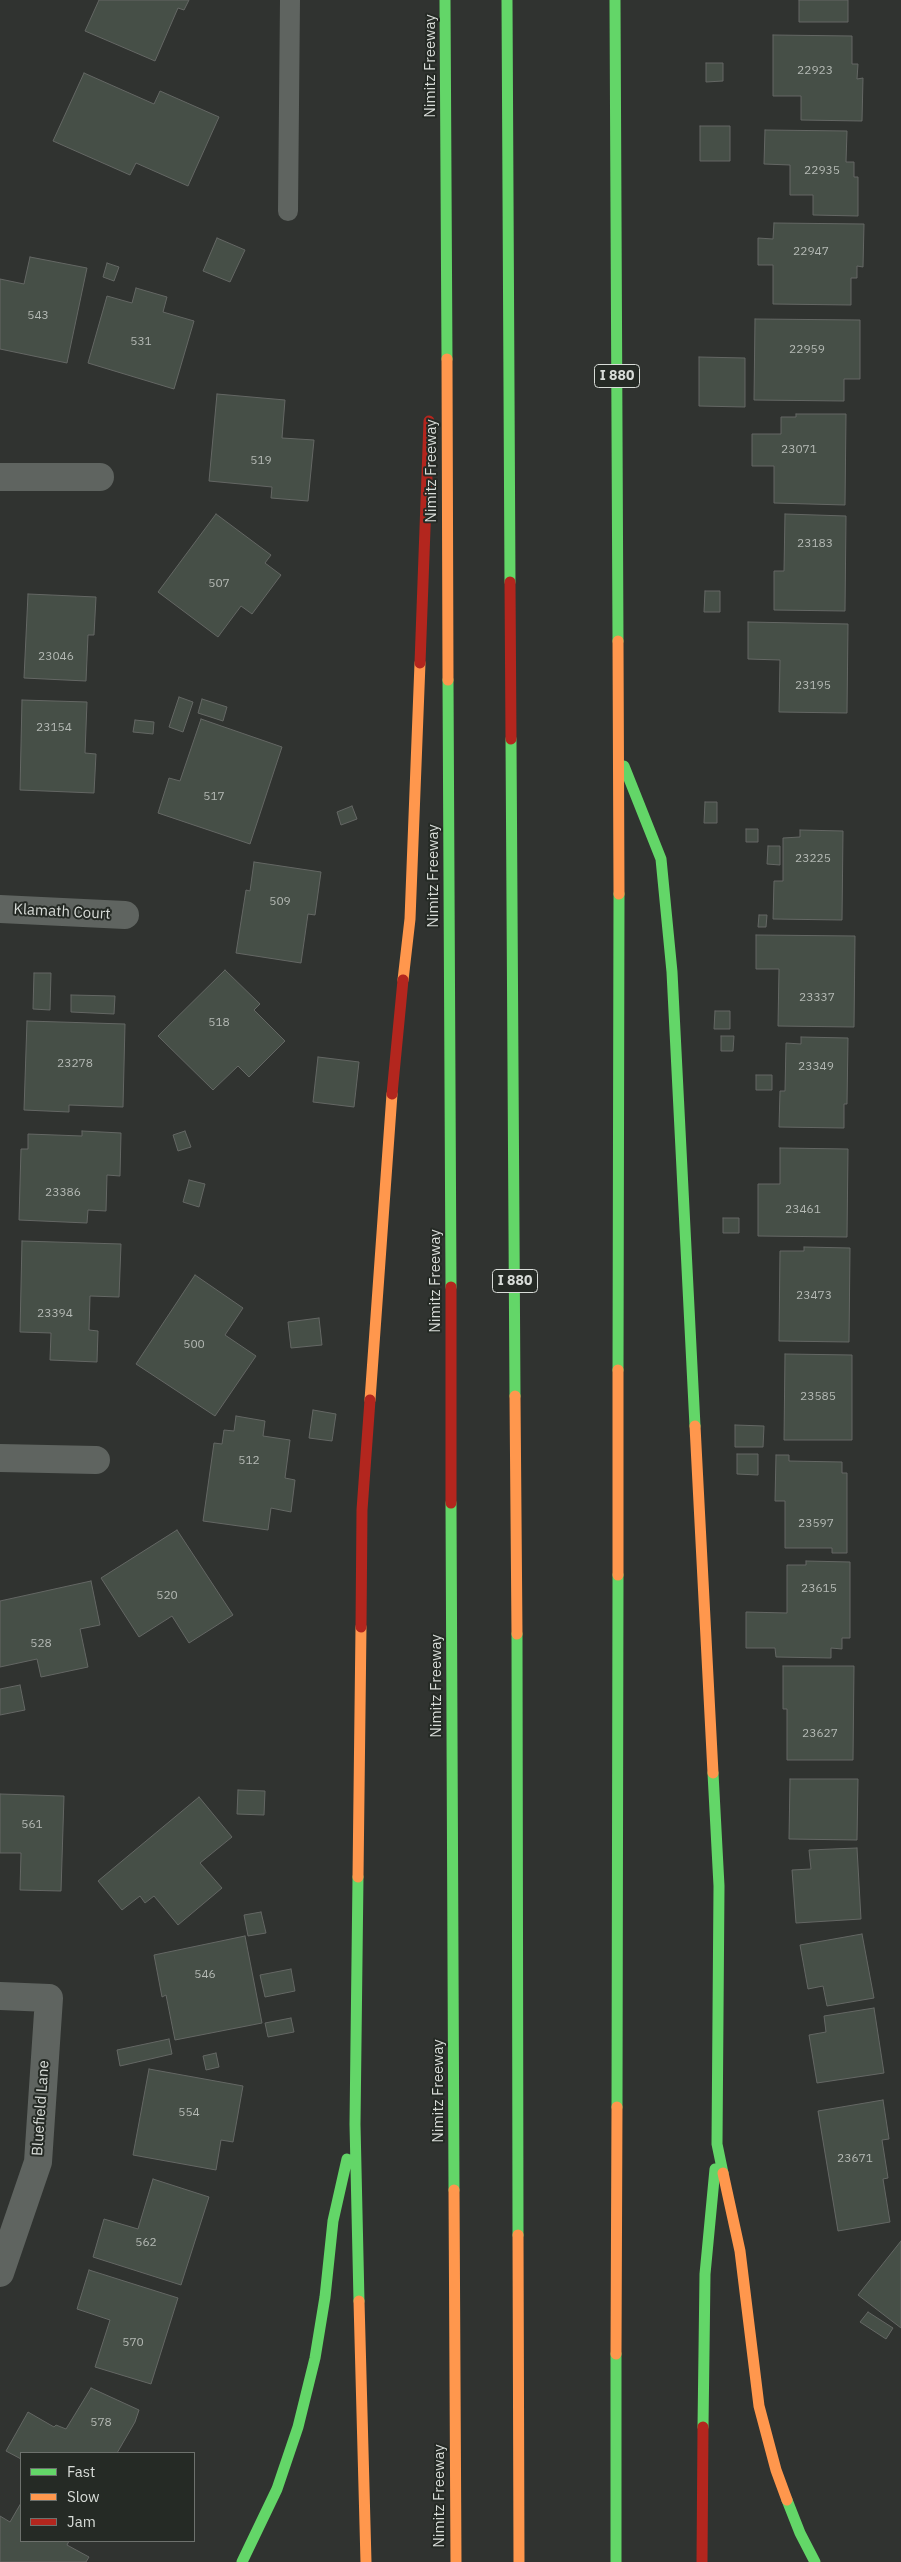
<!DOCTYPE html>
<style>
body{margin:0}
#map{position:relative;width:901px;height:2562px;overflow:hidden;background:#303330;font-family:"IBM Plex Sans",sans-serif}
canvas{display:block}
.legend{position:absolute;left:20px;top:2452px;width:175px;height:90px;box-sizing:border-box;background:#252a25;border:1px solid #6d716d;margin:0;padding:6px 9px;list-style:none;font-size:15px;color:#d8dcd8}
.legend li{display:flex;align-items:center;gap:10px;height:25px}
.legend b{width:25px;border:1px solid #6d716d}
</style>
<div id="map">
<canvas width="901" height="2562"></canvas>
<ul class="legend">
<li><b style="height:6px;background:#63d668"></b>Fast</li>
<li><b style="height:6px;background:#ff974d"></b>Slow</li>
<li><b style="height:6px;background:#b3261e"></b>Jam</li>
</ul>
</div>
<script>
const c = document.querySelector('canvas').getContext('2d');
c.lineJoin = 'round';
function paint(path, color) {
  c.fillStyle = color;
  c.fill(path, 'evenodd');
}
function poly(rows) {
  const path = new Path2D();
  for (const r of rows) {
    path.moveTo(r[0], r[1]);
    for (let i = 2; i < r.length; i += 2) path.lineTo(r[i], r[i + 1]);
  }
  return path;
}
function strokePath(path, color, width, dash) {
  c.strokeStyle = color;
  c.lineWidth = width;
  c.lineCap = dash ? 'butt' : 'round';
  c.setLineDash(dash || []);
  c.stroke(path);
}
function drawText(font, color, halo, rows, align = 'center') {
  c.font = font + ' "IBM Plex Sans",sans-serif';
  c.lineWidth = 4;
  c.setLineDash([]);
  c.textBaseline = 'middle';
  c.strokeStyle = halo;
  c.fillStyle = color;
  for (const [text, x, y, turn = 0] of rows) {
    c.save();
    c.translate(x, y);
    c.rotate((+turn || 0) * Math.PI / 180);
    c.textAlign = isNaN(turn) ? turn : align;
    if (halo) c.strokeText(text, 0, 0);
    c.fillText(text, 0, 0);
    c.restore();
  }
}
const building = poly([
 [99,0,189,0,184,10,178,8,155,61,85,31,99,0],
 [799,0,848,0,848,22,799,22,799,0],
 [773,35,852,36,852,64,858,64,857,79,863,78,862,121,801,120,801,96,773,96,773,35],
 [706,63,723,63,723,81,706,82,706,63],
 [84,73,154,104,160,91,219,117,188,186,136,163,130,175,53,141,84,73],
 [700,126,730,126,730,161,700,161,700,126],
 [765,130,847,131,846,162,854,162,854,177,858,177,858,216,813,215,813,195,790,195,790,165,764,164,765,130],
 [774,223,864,224,863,267,857,266,857,278,851,278,851,305,773,304,773,265,758,265,758,238,773,239,774,223],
 [217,238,245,250,230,282,203,271,217,238],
 [30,257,87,268,67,363,0,349,0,279,24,284,30,257],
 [107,263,119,267,114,281,103,277,107,263],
 [136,288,167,297,163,312,194,321,174,389,88,363,107,296,132,303,136,288],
 [755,319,860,320,860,379,844,379,844,401,754,400,755,319],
 [699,357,745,358,745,407,699,406,699,357],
 [217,394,285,400,282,438,314,440,308,501,271,498,272,487,209,481,217,394],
 [796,414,846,414,845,505,774,503,774,466,752,466,752,434,781,434,781,417,796,417,796,414],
 [216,514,271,555,265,563,281,575,252,614,241,606,218,637,158,592,216,514],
 [785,514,846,516,845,611,774,610,774,571,784,571,785,514],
 [705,591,720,591,720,612,704,612,705,591],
 [28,594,96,597,94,635,88,635,86,681,24,678,28,594],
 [748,622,848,624,847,713,779,712,780,660,748,659,748,622],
 [179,697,193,702,183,732,169,727,179,697],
 [202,699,227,707,223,721,198,713,202,699],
 [22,700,87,702,85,753,96,754,94,793,20,790,22,700],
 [201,719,282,747,250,844,158,813,169,778,180,781,201,719],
 [135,720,154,722,153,734,133,732,135,720],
 [705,802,717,802,717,823,704,823,705,802],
 [352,806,357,819,341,825,337,812,352,806],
 [746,829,758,829,758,842,746,842,746,829],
 [800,830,843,831,842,920,773,919,774,881,783,881,783,838,800,837,800,830],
 [768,846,780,846,780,865,767,864,768,846],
 [254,862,321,872,315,915,308,914,301,963,236,953,246,890,250,891,254,862],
 [759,915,767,915,766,927,758,927,759,915],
 [756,935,855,936,854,1027,778,1026,779,969,756,969,756,935],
 [225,970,260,1004,254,1010,285,1041,249,1077,238,1066,213,1090,158,1036,225,970],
 [34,973,51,973,50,1010,33,1009,34,973],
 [71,995,115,996,114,1014,71,1012,71,995],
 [715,1011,730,1011,730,1029,714,1029,715,1011],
 [27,1021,125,1024,123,1107,69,1105,69,1112,24,1110,27,1021],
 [721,1036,734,1036,733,1051,721,1051,721,1036],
 [801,1037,848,1038,847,1104,844,1104,844,1128,779,1127,780,1091,785,1091,786,1043,801,1044,801,1037],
 [318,1057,359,1062,354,1107,313,1102,318,1057],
 [756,1075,772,1075,772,1090,756,1090,756,1075],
 [82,1131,121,1133,120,1176,107,1175,106,1211,88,1210,87,1223,19,1220,21,1149,28,1149,28,1134,82,1136,82,1131],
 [185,1131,191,1147,178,1151,173,1135,185,1131],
 [780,1148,848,1149,847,1237,758,1236,758,1184,780,1184,780,1148],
 [189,1180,205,1184,199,1207,183,1202,189,1180],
 [723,1218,739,1218,739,1233,723,1233,723,1218],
 [22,1241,121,1244,119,1297,90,1296,89,1330,98,1331,97,1362,50,1360,51,1333,20,1332,22,1241],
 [804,1247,850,1248,849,1342,779,1341,780,1251,804,1251,804,1247],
 [195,1275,243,1308,225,1335,256,1356,215,1416,136,1364,195,1275],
 [319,1318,322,1345,291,1348,288,1322,319,1318],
 [785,1354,852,1355,852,1440,784,1440,785,1354],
 [313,1410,336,1414,332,1441,309,1438,313,1410],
 [236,1416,265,1421,263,1436,290,1440,285,1478,295,1480,291,1512,271,1508,268,1530,203,1521,214,1443,222,1444,224,1430,234,1431,236,1416],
 [735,1425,764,1426,763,1447,735,1447,735,1425],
 [737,1454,758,1454,758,1475,737,1474,737,1454],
 [776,1455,789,1455,789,1461,842,1462,842,1473,847,1473,847,1553,832,1553,832,1548,785,1548,785,1501,775,1501,776,1455],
 [177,1530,233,1615,189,1643,172,1616,139,1637,101,1578,177,1530],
 [806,1561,850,1562,850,1638,842,1638,842,1649,831,1648,831,1658,776,1657,775,1648,746,1648,746,1612,787,1613,787,1565,806,1565,806,1561],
 [91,1581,100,1625,80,1629,88,1667,41,1677,37,1659,0,1667,0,1601,91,1581],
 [783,1666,854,1666,853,1760,787,1760,787,1709,783,1709,783,1666],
 [20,1685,25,1710,0,1715,0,1689,20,1685],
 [790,1779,858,1779,857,1840,789,1839,790,1779],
 [238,1790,265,1791,264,1815,237,1814,238,1790],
 [0,1794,64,1796,61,1891,20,1890,21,1853,0,1853,0,1794],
 [199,1797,232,1837,200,1863,222,1888,178,1925,154,1896,145,1903,140,1896,122,1910,98,1881,199,1797],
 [857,1848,861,1919,796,1923,792,1870,811,1869,809,1850,857,1848],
 [261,1912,266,1933,248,1936,244,1915,261,1912],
 [862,1934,874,1998,827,2006,823,1986,808,1989,800,1945,862,1934],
 [245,1936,262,2023,175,2040,166,1995,162,1997,154,1955,245,1936],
 [291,1969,295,1991,265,1997,260,1975,291,1969],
 [874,2008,884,2073,817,2083,809,2035,826,2032,824,2016,874,2008],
 [291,2018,294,2032,268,2037,265,2023,291,2018],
 [169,2039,172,2054,120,2066,117,2050,169,2039],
 [216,2053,219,2067,206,2070,203,2056,216,2053],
 [149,2069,243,2086,233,2142,221,2140,216,2170,133,2155,149,2069],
 [883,2100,889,2139,882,2140,888,2178,883,2179,890,2222,838,2231,818,2111,883,2100],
 [153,2179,209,2197,181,2285,93,2257,104,2219,138,2229,153,2179],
 [901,2241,901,2328,858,2295,901,2241],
 [89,2270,178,2298,151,2384,95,2367,110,2320,77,2309,89,2270],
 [868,2312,893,2328,886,2339,860,2322,868,2312],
 [91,2388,139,2410,135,2422,117,2453,21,2453,21,2459,6,2451,28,2412,54,2427,56,2425,66,2429,91,2388],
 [21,2503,21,2541,69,2541,67,2545,89,2557,86,2562,0,2562,0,2516,10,2522,21,2503]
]);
paint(building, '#464f47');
strokePath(building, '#646764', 1);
strokePath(poly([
 [288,211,290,0]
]), '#5f6460', 20);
strokePath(poly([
 [0,477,100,477],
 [0,909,125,915],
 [0,1458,96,1460],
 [0,1996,49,1998,38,2162,0,2273]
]), '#5f6460', 28);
strokePath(poly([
 [445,0,447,359],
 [507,0,510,582],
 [615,0,618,641],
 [448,680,451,1287],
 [511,739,515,1396],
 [624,766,661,859,672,972,695,1426],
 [618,1370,619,894],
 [451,1503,454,2190],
 [517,1634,518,2235],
 [713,1773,719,1886,717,2144,723,2173],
 [358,1877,355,2124,359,2301],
 [617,2107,618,1575],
 [703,2427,705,2274,715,2169],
 [787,2500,800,2533,815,2562],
 [242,2562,277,2489,298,2427,315,2358,325,2297,333,2221,347,2159],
 [616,2562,616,2354]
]), '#63d668', 11);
strokePath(poly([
 [447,359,448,680],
 [618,641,619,894],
 [403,980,410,919,420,663],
 [515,1396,517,1634],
 [370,1400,392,1094],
 [695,1426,713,1773],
 [618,1575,618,1370],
 [358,1877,361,1627],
 [723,2173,740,2251,759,2406,776,2470,787,2500],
 [454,2190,456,2562],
 [518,2235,519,2562],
 [359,2301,366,2562],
 [616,2354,617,2107]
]), '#ff974d', 11);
strokePath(poly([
 [510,582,511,739],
 [420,663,429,421],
 [392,1094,403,980],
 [451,1287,451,1503],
 [361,1627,362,1510,370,1400],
 [702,2562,703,2427]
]), '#b3261e', 11);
drawText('12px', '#b4b9b4', null, [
 ["22923",815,71],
 ["22935",822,171],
 ["22947",811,252],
 ["543",38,316],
 ["531",141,342],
 ["22959",807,350],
 ["23071",799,450],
 ["519",261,461],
 ["23183",815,544],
 ["507",219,584],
 ["23046",56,657],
 ["23195",813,686],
 ["23154",54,728],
 ["517",214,797],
 ["23225",813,859],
 ["509",280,902],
 ["23337",817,998],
 ["518",219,1023],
 ["23278",75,1064],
 ["23349",816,1067],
 ["23386",63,1193],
 ["23461",803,1210],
 ["23473",814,1296],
 ["23394",55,1314],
 ["500",194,1345],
 ["23585",818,1397],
 ["512",249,1461],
 ["23597",816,1524],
 ["23615",819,1589],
 ["520",167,1596],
 ["528",41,1644],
 ["23627",820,1734],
 ["561",32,1825],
 ["546",205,1975],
 ["554",189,2113],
 ["23671",855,2159],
 ["562",146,2243],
 ["570",133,2343],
 ["578",101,2423]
]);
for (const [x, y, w] of [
 [617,376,45],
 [515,1281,45]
]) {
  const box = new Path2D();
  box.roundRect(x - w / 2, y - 11.5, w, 23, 4);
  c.fillStyle = '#252a25';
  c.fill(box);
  strokePath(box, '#d8dcd8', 1);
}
drawText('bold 14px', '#d8dcd8', null, [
 ["I 880",617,376],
 ["I 880",515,1281]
]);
drawText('15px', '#d8dcd8', '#252a25', [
 ["Nimitz Freeway",431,66,-90],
 ["Nimitz Freeway",432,471,-90],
 ["Nimitz Freeway",434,876,-90],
 ["Klamath Court",62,912,3],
 ["Nimitz Freeway",436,1281,-90],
 ["Nimitz Freeway",437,1686,-90],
 ["Nimitz Freeway",439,2091,-90],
 ["Bluefield Lane",41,2108,-86],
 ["Nimitz Freeway",440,2496,-90]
]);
</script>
